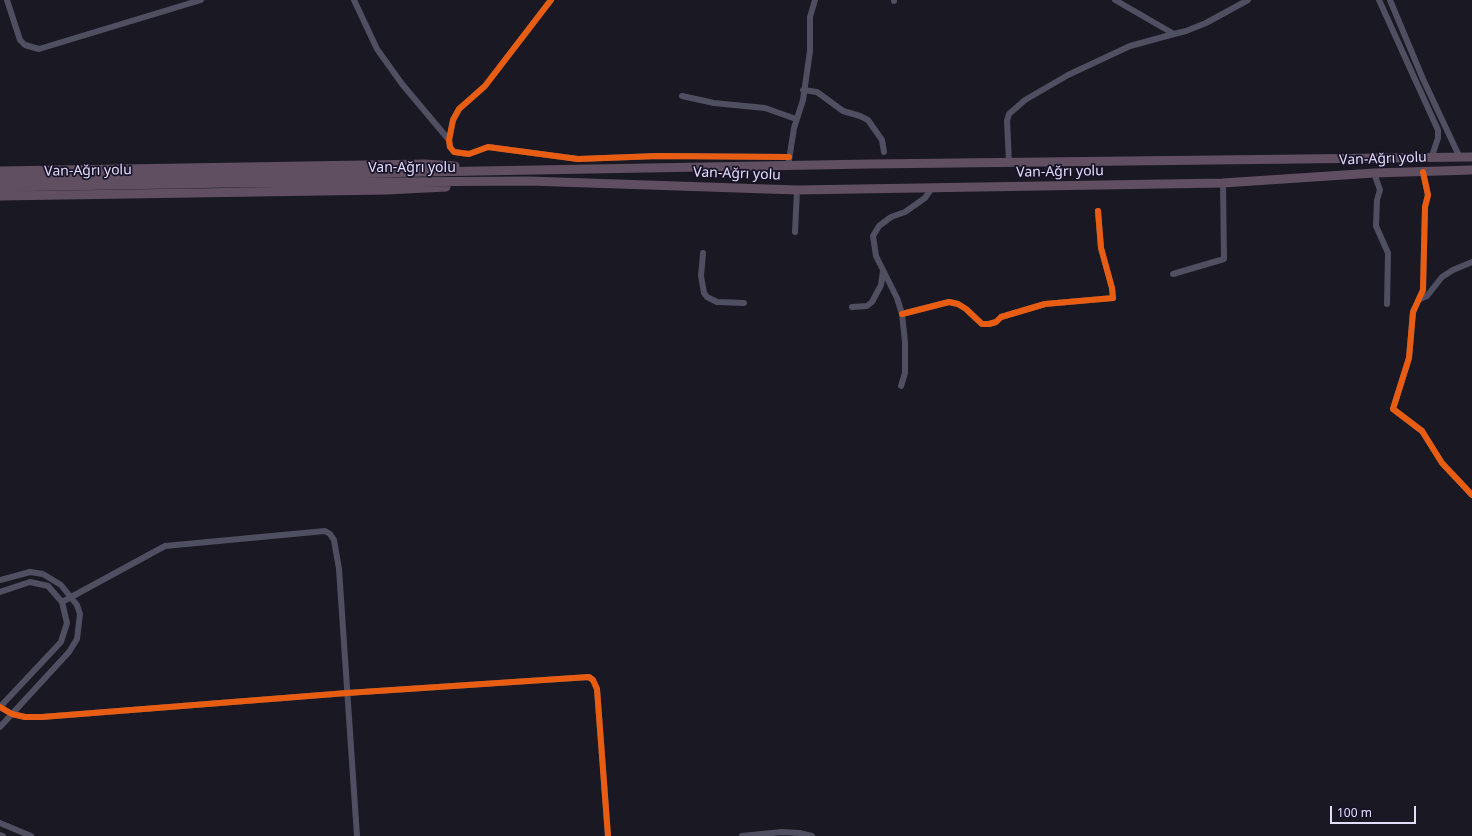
<!DOCTYPE html>
<meta charset="utf-8">
<style>
body{margin:0}
#map{position:relative;width:1472px;height:836px;overflow:hidden;background:#1a1822;font-family:"Noto Sans",sans-serif}
canvas{display:block}
.scale{position:absolute;left:1330px;top:806px;width:86px;height:18px;box-sizing:border-box;border:2px solid #e2ddfb;border-top:0;padding-left:5px;font-size:12px;line-height:14px;white-space:nowrap;color:#e2ddfb;-webkit-text-stroke:3px #181327;paint-order:stroke}
</style>
<div id="map">
<canvas width="1472" height="836"></canvas>
<div class="scale">100 m</div>
</div>
<script>
const c = document.querySelector('canvas').getContext('2d');
c.lineJoin = 'round';
function poly(rows) {
  const path = new Path2D();
  for (const r of rows) {
    path.moveTo(r[0], r[1]);
    for (let i = 2; i < r.length; i += 2) path.lineTo(r[i], r[i + 1]);
  }
  return path;
}
function strokePath(path, color, width, dash) {
  c.strokeStyle = color;
  c.lineWidth = width;
  c.lineCap = dash ? 'butt' : 'round';
  c.setLineDash(dash || []);
  c.stroke(path);
}
function drawText(font, color, halo, rows, align = 'center') {
  c.font = font + ' "Noto Sans",sans-serif';
  c.lineWidth = 3.5;
  c.setLineDash([]);
  c.textBaseline = 'middle';
  c.strokeStyle = halo;
  c.fillStyle = color;
  for (const [text, x, y, turn = 0] of rows) {
    c.save();
    c.translate(x, y);
    c.rotate((+turn || 0) * Math.PI / 180);
    c.textAlign = isNaN(turn) ? turn : align;
    if (halo) c.strokeText(text, 0, 0);
    c.fillText(text, 0, 0);
    c.restore();
  }
}
strokePath(poly([
 [7,0,20,40,25,45,39,49,201,0],
 [354,0,377,49,402,84,449,140],
 [551,0,485,86,459,109,453,120,449,140,450,147,454,152,469,154,488,147,578,159,658,156,789,157],
 [1379,0,1438,130,1438,138,1431,159],
 [1390,0,1423,79,1460,158],
 [894,1,894,0],
 [1174,34,1186,31,1206,23,1248,0],
 [803,90,817,92,843,111,860,116,868,120,882,140,884,152],
 [682,96,714,103,765,108,796,119],
 [789,160,794,128,803,100,810,51,810,17,815,0],
 [1009,162,1007,121,1009,114,1025,100,1068,75,1130,46,1174,34,1115,0],
 [1423,172,1428,195,1425,207,1423,290,1413,312,1409,358,1393,409,1422,431,1442,463,1472,495],
 [1374,173,1380,190,1377,200,1376,226,1388,253,1387,304],
 [795,232,797,190],
 [703,253,701,276,704,293,707,297,717,302,744,303],
 [1173,274,1224,259,1223,183],
 [1420,299,1427,296,1442,277,1453,270,1472,262],
 [852,307,867,306,872,302,881,285,883,271],
 [902,314,949,302,958,304,966,309,982,324,989,324,996,322,1001,317,1045,304,1113,298,1112,288,1101,248,1098,211],
 [901,386,905,373,905,342,902,314,897,298,876,256,873,236,879,226,891,217,905,212,925,198,932,188],
 [0,580,30,572,43,574,61,585,77,605,80,614,77,639,69,652,0,727],
 [0,592,30,582,48,586,62,602,67,623,61,642,0,707],
 [62,602,165,546,325,531,330,534,334,540,339,569,357,836],
 [0,707,12,714,25,717,42,717,347,693,589,677,593,680,597,689,608,836],
 [0,823,31,836],
 [0,835,3,836],
 [742,836,782,832,799,833,812,836]
]), '#504e61', 6);
strokePath(poly([
 [0,171,425,164,455,166],
 [0,178,313,174,870,164,1472,157],
 [0,187,230,183,528,181,797,190,1223,183,1374,173,1472,170],
 [0,196,387,190,446,187]
]), '#5f4f61', 9);
strokePath(poly([
 [551,0,485,86,459,109,453,120,449,140,450,147,454,152,469,154,488,147,578,159,658,156,789,157],
 [1423,172,1428,195,1425,207,1423,290,1413,312,1409,358,1393,409,1422,431,1442,463,1472,495],
 [902,314,949,302,958,304,966,309,982,324,989,324,996,322,1001,317,1045,304,1113,298,1112,288,1101,248,1098,211],
 [0,707,12,714,25,717,42,717,347,693,589,677,593,680,597,689,608,836]
]), '#e95d12', 6);
drawText('14px', '#e2ddfb', '#181327', [
 ["Van-Ağrı yolu",1383,159,-2],
 ["Van-Ağrı yolu",412,168],
 ["Van-Ağrı yolu",88,171,-1],
 ["Van-Ağrı yolu",1060,172,-1],
 ["Van-Ağrı yolu",737,174,2]
]);
</script>
